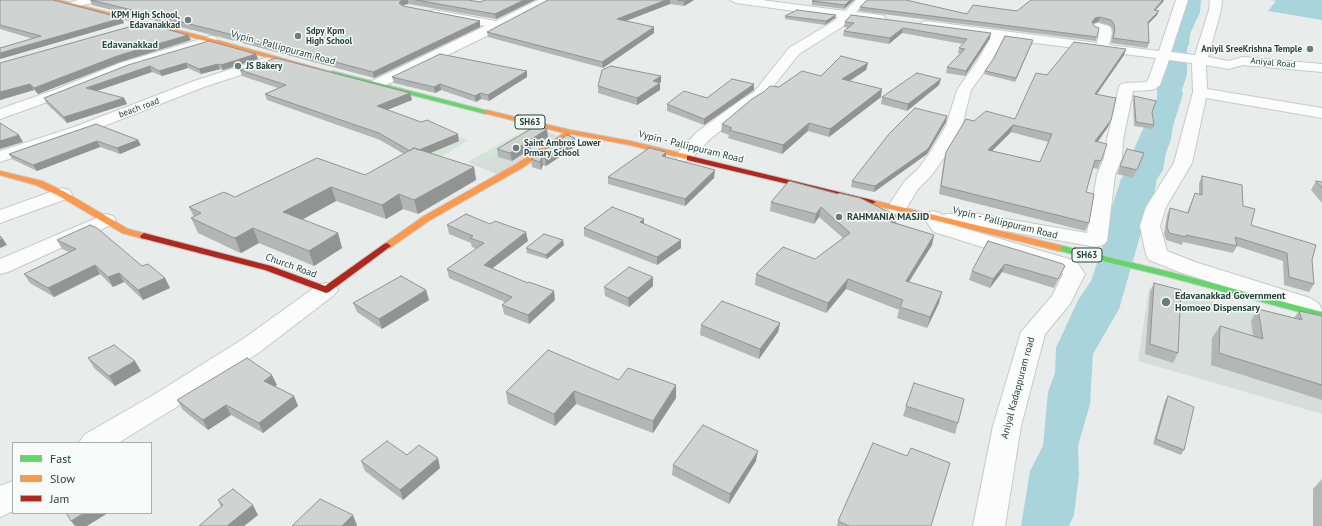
<!DOCTYPE html>
<html>
<head>
<meta charset="utf-8">
<style>
	body { margin:0 }
	#map { position:relative; width:1322px; height:526px; overflow:hidden; background:#e8edeb; font-family:"PT Sans",sans-serif }
	canvas { display:block }
	.legend { position:absolute; left:12px; top:442px; width:140px; height:72px; box-sizing:border-box; background:#f7fbf9; border:1px solid #a3b1ad; margin:0; padding:5px 7px; list-style:none; font-size:12px; color:#24423a }
	.legend li { display:flex; align-items:center; gap:8px; height:20px }
	.legend b { width:20px; border:1px solid #a3b1ad }
</style>
</head>
<body>
<div id="map">
<canvas width="1322" height="526"></canvas>
<ul class="legend">
<li><b style="height:5px;background:#63d668"></b>Fast</li>
<li><b style="height:5px;background:#ff974d"></b>Slow</li>
<li><b style="height:5px;background:#b3261e"></b>Jam</li>
</ul>
</div>
<script>
const ctx = document.querySelector('canvas').getContext('2d');
ctx.lineJoin = 'round';
function fill(path, color) { ctx.fillStyle = color; ctx.fill(path, 'evenodd'); }
const poly = rows => new Path2D(rows.map(r => 'M' + r).join(''));
function strokePath(path, color, width, dash) { ctx.strokeStyle = color; ctx.lineWidth = width; ctx.lineCap = dash ? 'butt' : 'round'; ctx.setLineDash(dash || []); ctx.stroke(path); }
function drawText(font, color, halo, rows, align = 'center') {
  ctx.font = font + ' "PT Sans",sans-serif'; ctx.lineWidth = 3; ctx.setLineDash([]); ctx.textBaseline = 'middle'; ctx.strokeStyle = halo; ctx.fillStyle = color; for (const [text, x, y, turn = 0] of rows) {
    ctx.save(); ctx.translate(x, y); ctx.rotate((+turn || 0) * Math.PI / 180); ctx.textAlign = isNaN(turn) ? turn : align; if (halo) ctx.strokeText(text, 0, 0); ctx.fillText(text, 0, 0); ctx.restore();
  }
}
fill(poly([
	[533,126,557,136,498,175,467,162],
	[1149,287,1322,326,1322,414,1138,361]
]), '#d6dedb');
fill(poly([
	[423,126,469,140,436,160,389,143],
	[526,130,535,132,479,163,471,160]
]), '#d1e6d8');
fill(poly([
	[1178,0,1201,0,1200,12,1190,34,1189,44,1185,51,1184,59,1180,71,1178,83,1183,94,1173,126,1171,139,1166,153,1163,170,1157,179,1152,204,1145,219,1119,309,1093,354,1090,404,1078,446,1079,475,1074,515,1069,526,1021,526,1030,471,1043,446,1048,392,1055,373,1056,348,1078,300,1091,281,1102,249,1110,213,1121,179,1132,165,1134,149,1157,98,1157,82],
	[1271,0,1322,0,1322,20,1268,11,1276,1]
]), '#a9d4db');
fill(poly([
	[1186,0,1196,0,1187,50,1187,74,1178,103,1176,106,1171,107,1166,106,1164,103,1173,74,1175,50,1186,0]
]), '#a9d4db');
const street = poly([
	[78,0,99,0,97,2,75,7,71,6,69,4,71,2,78,0],
	[538,0,553,0,551,2,503,28,380,88,375,89,370,88,368,85,370,82,485,26,430,15,428,13,430,11,434,10,496,21,538,0],
	[730,0,762,0,845,11,856,0,868,0,856,12,880,15,884,16,886,19,884,22,880,23,850,19,842,27,799,54,764,98,751,106,709,140,690,160,684,161,678,160,675,156,678,152,697,132,741,100,754,92,789,48,834,21,838,17,736,3,730,0],
	[1176,0,1188,0,1171,52,1195,55,1209,10,1210,0,1222,0,1221,10,1208,57,1228,61,1243,57,1322,64,1322,72,1243,65,1228,69,1206,65,1207,89,1322,108,1322,118,1206,98,1192,163,1166,207,1160,226,1167,251,1195,262,1310,298,1319,304,1322,310,1319,314,1311,317,1303,314,1294,308,1179,272,1149,260,1146,255,1140,226,1146,207,1174,163,1193,92,1192,63,1169,60,1160,85,1155,89,1150,90,1133,91,1123,140,1122,158,1115,175,1107,241,1103,245,1096,247,978,226,956,226,1076,261,1085,274,1070,304,1045,334,1021,426,1005,526,973,526,993,426,1021,332,1052,296,1063,274,1060,271,934,232,923,217,926,213,933,211,940,213,942,215,948,214,978,214,1087,233,1097,175,1104,158,1107,140,1119,87,1121,84,1126,83,1146,82,1148,80,1156,58,1003,39,992,61,971,90,962,126,946,155,931,176,918,189,904,212,897,214,890,212,887,208,904,182,919,168,929,154,946,126,957,90,978,60,991,37,926,29,922,28,920,25,922,22,926,21,1097,43,1099,31,1094,30,1092,27,1094,24,1098,23,1109,26,1111,29,1112,33,1109,45,1159,51,1176,0],
	[211,36,216,37,217,40,216,43,130,69,67,95,0,119,0,109,57,89,120,63,211,36],
	[269,57,274,58,276,61,274,64,204,87,86,133,0,162,0,151,74,127,194,81,269,57],
	[62,188,69,190,72,194,69,198,0,223,0,210,62,188],
	[106,214,113,216,116,220,113,224,8,272,0,274,0,259,106,214],
	[326,283,334,285,338,290,334,295,261,351,175,408,118,443,79,443,84,435,155,394,243,339,318,285,326,283],
	[13,481,13,511,0,517,0,486,13,481]
]);
const fast = poly([
	[332,71,488,111,489,112,486,114,330,74,329,73,332,71],
	[1059,245,1170,272,1322,312,1322,318,1165,276,1056,250,1055,248,1056,246,1059,245]
]);
const slow = poly([
	[52,0,59,0,213,39,335,73,330,74,52,0],
	[486,110,570,130,630,141,693,156,694,158,690,160,630,145,571,134,522,168,430,220,390,248,384,248,383,246,384,244,424,216,516,164,564,133,484,113,484,111,486,110],
	[0,171,42,181,65,192,128,229,147,234,148,236,144,239,122,233,59,196,36,185,0,175,0,171],
	[869,200,872,200,1059,245,1063,248,1059,251,869,204,868,202,869,200]
]);
const jam = poly([
	[687,156,690,156,872,200,876,202,872,204,687,160,687,156],
	[144,233,271,266,325,286,384,244,387,243,391,246,329,292,326,293,265,270,141,238,140,236,144,233]
]);
strokePath(street, '#c5cac8', 2);
strokePath(fast, '#c3cbc8', 2);
strokePath(slow, '#c3cbc8', 2);
strokePath(jam, '#c3cbc8', 2);
fill(street, '#fcfcfc');
fill(fast, '#63d668');
fill(slow, '#ff974d');
fill(jam, '#b3261e');
fill(poly([
	[0,0,122,18,124,23,0,59,0,48,33,39,0,29],
	[90,0,468,0,480,2,485,0,535,0,496,19,408,4,404,5,402,6,480,21,480,27,374,78,216,36,92,5],
	[548,0,694,0,684,6,670,4,626,21,654,33,603,68,488,37,487,32],
	[854,0,844,9,812,5,812,1],
	[1163,2,1155,10,1157,15,1148,24,1149,43,1147,48,1111,43,1113,33,1112,28,1109,25,1098,22,1094,23,1093,23,1097,37,1096,41,859,11,860,7,967,14],
	[851,15,990,38,965,76,946,73,947,67,960,54,958,53,959,48,963,44,902,33,889,44,843,36,844,31,848,28,844,27,845,22],
	[785,16,835,18,825,25,785,19],
	[191,40,120,62,38,94,34,90,0,100,0,63],
	[1033,40,1015,82,984,74,985,71,994,58],
	[1126,49,1124,55,1097,94,1108,127,1098,142,1101,161,1098,169,1093,168,1086,192,1089,223,1085,231,939,194,944,160,946,152,974,121,1015,119,1047,75],
	[1011,132,1048,142,1040,162,992,151],
	[256,54,258,59,223,70,220,69,201,74,188,68,162,76,152,72,96,91,124,98,127,104,67,123,47,104,44,98,128,65],
	[868,63,866,70,850,81,881,97,829,137,808,131,782,154,728,138,729,135,721,132,722,124,765,91],
	[240,70,410,93,412,100,387,110,459,141,430,153,474,167,476,180,418,214,403,209,386,219,336,201,302,220,338,233,342,248,314,266,259,243,241,253,238,252,198,233,191,218,194,217,189,207,235,197,365,175,404,154,380,140,267,100,265,94,278,88,242,76],
	[527,71,527,77,489,101,481,99,476,102,441,90,435,93,394,83,392,77],
	[661,82,659,83,660,90,637,105,598,93,598,86],
	[939,85,907,111,881,104,882,97],
	[754,90,704,125,667,111,667,104],
	[1134,96,1152,112,1154,125,1153,129,1134,126,1133,100],
	[946,122,927,154,874,192,851,187,852,181],
	[96,124,141,145,120,154,100,147,37,171,12,159,9,154],
	[548,137,512,161,498,157,497,149],
	[576,146,546,166,543,165,541,170,532,167,531,159],
	[1127,149,1144,153,1133,178,1117,174],
	[666,152,666,157,714,178,685,206,608,184,608,177],
	[1202,176,1243,206,1251,225,1312,260,1314,284,1309,292,1284,285,1283,261,1237,246,1233,253,1183,242,1182,245,1166,240,1164,234,1167,215,1170,208,1187,213,1195,193,1199,194,1199,183],
	[1316,181,1322,182,1322,203,1311,190],
	[771,202,897,216,896,223,934,235,932,245,909,282,939,303,927,328,897,318,899,310,846,289,826,313,755,285,756,274,815,259,843,238,819,217,814,224,770,211],
	[644,224,681,240,681,248,657,265,584,236,584,228],
	[447,225,528,241,492,268,555,300,529,324,504,314,502,305,505,302,449,278,447,269,477,249,472,247,471,243,449,234],
	[57,240,142,266,165,278,170,288,143,300,124,282,113,287,100,274,54,297,30,283,24,274,69,252,62,249],
	[988,241,1065,266,1054,288,1002,272,990,288,969,280,972,271],
	[564,245,547,259,527,253,526,248],
	[1154,283,1178,353,1173,363,1145,354,1150,292],
	[653,286,629,307,605,296,604,287],
	[429,300,382,329,357,312,353,303],
	[1258,309,1294,318,1299,311,1322,316,1322,400,1211,365,1212,338,1220,326,1253,336,1251,321],
	[780,323,778,332,759,359,700,335,701,325],
	[88,358,141,371,115,386,94,368],
	[619,380,676,385,676,398,653,433,576,404,555,426,508,404,506,392],
	[277,385,275,386,294,396,298,406,263,433,231,415,208,430,183,410,177,400],
	[1168,396,1184,450,1181,455,1153,444,1165,401],
	[906,406,958,423,955,434,903,416],
	[407,455,440,468,403,500,365,471,361,461],
	[756,461,729,504,672,475,673,465],
	[1322,479,1322,526,1313,526,1313,489],
	[218,500,258,515,244,526,199,526,221,507],
	[838,521,931,526,837,526]
]), '#b2b6b5');
fill(poly([
	[402,0,408,0,408,4,404,5,400,8,399,3],
	[524,0,535,0,496,19,495,14],
	[666,0,670,0,670,4,618,24,617,19],
	[686,0,694,0,684,6,684,1],
	[850,0,854,0,844,9,845,5],
	[1163,0,1164,0,1163,2,1152,14,1154,10],
	[1159,11,1157,15,1146,26,1148,22],
	[836,15,835,18,825,25,826,21],
	[1100,17,1098,22,1094,23,1091,26,1092,22,1095,18],
	[122,18,124,23,0,59,0,53],
	[480,21,480,27,374,78,373,72],
	[654,27,654,33,603,68,602,62],
	[903,28,902,33,889,44,890,38],
	[991,33,990,38,965,76,966,71],
	[188,35,191,40,120,62,38,94,34,88,117,56],
	[1033,40,1032,43,1015,82,1016,78],
	[1126,49,1124,55,1092,101,1095,94],
	[256,54,258,59,223,70,221,65],
	[186,63,188,68,162,76,159,71],
	[868,63,866,70,841,86,842,79],
	[218,64,220,69,201,74,199,69],
	[150,66,152,72,88,94,86,88],
	[527,71,527,77,489,101,488,95],
	[661,76,661,82,653,88,653,81],
	[941,79,939,85,907,111,908,104],
	[660,83,660,90,637,105,637,98],
	[30,84,34,90,0,100,0,92],
	[440,84,441,90,435,93,434,87],
	[754,84,754,90,704,125,704,119],
	[882,89,881,97,829,137,830,129],
	[410,93,412,100,379,113,377,106],
	[480,93,481,99,476,102,475,96],
	[124,98,127,104,67,123,64,117],
	[947,116,946,122,927,154,874,192,875,186],
	[1111,120,1108,127,1092,149,1095,141],
	[809,123,808,131,782,154,783,145],
	[1013,125,1011,132,985,158,988,150],
	[547,129,548,137,512,161,510,153],
	[458,134,459,141,414,160,413,152],
	[19,135,23,142,0,149,0,141],
	[575,138,576,146,546,166,545,158],
	[138,140,141,145,120,154,117,148],
	[97,141,100,147,37,171,33,165],
	[666,152,666,160,662,156],
	[542,157,543,165,541,170,540,162],
	[474,167,476,180,418,214,414,200],
	[715,170,714,178,685,206,685,199],
	[331,187,336,201,288,227,283,212],
	[399,194,403,209,386,219,382,205],
	[821,207,819,217,814,224,816,214],
	[897,216,895,226,888,221],
	[644,219,644,227,640,222],
	[253,228,259,243,241,253,235,238],
	[526,232,528,241,485,274,484,265],
	[338,233,342,248,314,266,309,251],
	[934,235,932,245,903,291,906,281],
	[3,239,7,245,0,248,0,240],
	[563,240,564,245,547,259,546,255],
	[681,240,681,248,657,265,657,257],
	[1005,264,1002,272,990,288,993,279],
	[95,265,100,274,54,297,48,288],
	[119,273,124,282,113,287,108,277],
	[653,277,653,286,629,307,628,298],
	[165,278,170,288,143,300,138,290],
	[848,279,846,289,826,313,828,303],
	[426,290,429,300,382,329,379,319],
	[554,291,555,300,529,324,528,315],
	[942,292,939,303,927,328,930,317],
	[780,323,778,332,759,359,760,349],
	[135,361,141,371,115,386,109,376],
	[272,375,277,385,268,391,264,381],
	[676,385,676,398,653,433,653,421],
	[574,391,576,404,555,426,554,414],
	[294,396,298,406,263,433,259,423],
	[226,405,231,415,208,430,203,420],
	[758,451,756,461,729,504,730,494],
	[438,458,440,468,403,500,400,490],
	[253,505,258,515,244,526,227,526],
	[84,513,108,513,87,526,75,526,71,521],
	[353,515,357,525,356,526,342,526]
]), '#919493');
const building = poly([
	[0,0,53,0,122,18,0,53,0,48,41,36,0,25,0,0],
	[91,0,402,0,399,3,403,6,480,21,373,72,214,30,91,0],
	[416,0,468,0,480,2,485,0,524,0,495,14,416,0],
	[548,0,666,0,617,19,654,27,602,62,487,32,548,0],
	[678,0,686,0,684,1,678,0],
	[815,0,850,0,845,5,812,1,815,0],
	[867,0,906,0,967,14,973,5,1017,11,1031,0,1163,0,1154,10,1159,11,1148,22,1149,43,1113,38,1115,29,1114,24,1111,20,1100,17,1095,18,1092,22,1094,26,1099,28,1097,37,860,7,867,0],
	[797,10,836,15,826,21,785,16,797,10],
	[851,15,991,33,966,71,947,67,965,49,959,48,967,39,903,28,890,38,844,31,854,23,845,22,851,15],
	[143,23,188,35,117,56,34,88,30,84,0,92,0,63,143,23],
	[1005,36,1033,40,1016,78,985,71,994,58,1005,36],
	[209,41,256,54,221,65,218,64,199,69,186,63,159,71,150,66,86,88,124,98,64,117,44,98,128,65,209,41],
	[1074,42,1126,49,1095,94,1116,98,1111,120,1095,141,1107,144,1101,161,1095,160,1086,192,1094,194,1089,223,941,186,946,152,966,119,974,121,986,111,1015,119,1036,73,1047,75,1074,42],
	[1013,125,1052,134,1040,162,988,150,1013,125],
	[440,54,527,71,488,95,480,93,475,96,440,84,434,87,392,77,440,54],
	[841,56,868,63,842,79,882,89,830,129,809,123,783,145,729,130,732,128,722,124,752,99,765,91,770,86,779,87,802,71,821,76,841,56],
	[276,58,410,93,377,106,421,122,427,120,458,134,419,150,414,148,410,151,379,133,265,94,286,85,240,70,276,58],
	[611,66,661,76,653,81,660,83,637,98,598,86,602,70,611,66],
	[917,73,941,79,908,104,882,97,917,73],
	[732,79,754,84,704,119,667,104,684,91,707,98,732,79],
	[1134,96,1156,101,1152,112,1154,125,1136,122,1134,96],
	[915,108,947,116,928,149,875,186,852,181,889,134,915,108],
	[0,123,19,135,0,141,0,123],
	[96,124,138,140,117,148,97,141,33,165,9,154,96,124],
	[536,126,547,129,510,153,497,149,536,126],
	[567,135,575,138,545,158,542,157,540,162,531,159,567,135],
	[414,148,474,167,414,200,399,194,382,205,331,187,283,212,338,233,309,251,253,228,235,238,232,237,191,218,201,213,189,207,224,192,235,197,317,158,365,175,414,148],
	[649,148,666,152,662,156,715,170,685,199,608,177,649,148],
	[1127,149,1144,153,1137,170,1120,166,1127,149],
	[1202,176,1242,185,1243,206,1255,209,1251,225,1316,245,1312,260,1314,284,1289,277,1287,253,1235,237,1237,246,1186,235,1186,237,1169,233,1167,227,1170,208,1188,213,1195,193,1202,195,1202,176],
	[789,181,838,194,839,193,860,198,897,216,888,221,934,235,906,281,942,292,930,317,900,307,903,300,848,279,828,303,756,274,783,247,815,259,850,233,821,207,816,214,771,202,789,181],
	[1316,181,1322,182,1322,188,1316,181],
	[612,207,644,219,640,222,681,240,657,257,584,228,612,207],
	[466,214,490,224,495,221,526,232,484,265,528,283,529,282,554,291,528,315,502,305,512,297,447,269,484,243,470,238,473,236,447,225,466,214],
	[90,225,97,228,142,266,148,264,165,278,138,290,119,273,108,277,95,265,48,288,24,274,76,249,57,240,90,225],
	[544,234,563,240,546,255,526,248,544,234],
	[0,236,3,239,0,240,0,236],
	[988,241,1063,264,1065,266,1058,279,1005,264,993,279,972,271,988,241],
	[629,267,653,277,628,298,604,287,629,267],
	[401,276,426,290,379,319,353,303,401,276],
	[1154,283,1181,290,1178,353,1150,344,1154,283],
	[722,301,780,323,760,349,701,325,722,301],
	[1258,309,1302,320,1299,311,1322,316,1322,385,1219,353,1220,326,1263,339,1258,309],
	[114,345,135,361,109,376,88,358,114,345],
	[548,350,619,380,628,368,676,385,653,421,574,391,554,414,506,392,548,350],
	[247,358,272,375,264,381,294,396,259,423,226,405,203,420,177,400,247,358],
	[914,383,964,399,958,423,906,406,914,383],
	[1168,396,1194,407,1184,450,1156,439,1168,396],
	[703,425,758,451,730,494,673,465,703,425],
	[387,441,407,455,419,445,438,458,400,490,361,461,387,441],
	[873,443,907,456,911,448,950,463,931,526,849,526,838,521,873,443],
	[233,489,253,505,227,526,199,526,223,505,218,500,233,489],
	[320,499,353,515,342,526,292,526,320,499],
	[66,513,84,513,71,521,66,513]
]);
fill(building, '#cfd4d2');
strokePath(building, '#919493', 1);
for (const [x, y, r, color] of [
	[188,20,4,"#697e78"],
	[298,36,4,"#697e78"],
	[1310,49,4,"#697e78"],
	[238,66,4,"#697e78"],
	[516,148,4,"#697e78"],
	[839,217,4,"#697e78"],
	[1166,302,5,"#697e78"]
]) { const dot = new Path2D(); dot.arc(x, y, r, 0, 2 * Math.PI); ctx.fillStyle = color; ctx.fill(dot); strokePath(dot, '#f7fbf9', 1.5); }
drawText('bold 9px', '#24423a', '#f7fbf9', [
	["KPM High School,",180,15,"right"],
	["Edavanakkad",180,25,"right"],
	["Sdpy Kpm",306,31],
	["High School",306,41],
	["Aniyil SreeKrishna Temple",1302,49,"right"],
	["JS Bakery",246,66],
	["Saint Ambros Lower",524,143],
	["Prmary School",524,153]
], 'left');
drawText('9px', '#24423a', '#f7fbf9', [
	["Aniyal Road",1273,63,5],
	["beach road",139,108,-20]
]);
for (const [x, y, w] of [
	[530,122,30],
	[1087,255,30]
]) { const box = new Path2D(); box.roundRect(x - w / 2, y - 7, w, 14, 3); ctx.fillStyle = '#f7fbf9'; ctx.fill(box); strokePath(box, '#24423a', 1); }
drawText('bold 9px', '#24423a', null, [
	["SH63",530,122],
	["SH63",1087,255]
]);
drawText('bold 10px', '#1f5548', '#f7fbf9', [
	["Edavanakkad",130,45]
]);
drawText('10px', '#24423a', '#f7fbf9', [
	["Vypin - Pallippuram Road",283,48,15],
	["Vypin - Pallippuram Road",691,147,14],
	["Vypin - Pallippuram Road",1005,223,14],
	["Church Road",291,266,20],
	["Aniyal Kadappuram road",1018,388,-75]
]);
drawText('bold 10px', '#24423a', '#f7fbf9', [
	["RAHMANIA MASJID",847,217],
	["Edavanakkad Government",1175,296],
	["Homoeo Dispensary",1175,308]
], 'left');
</script>
</body>
</html>
